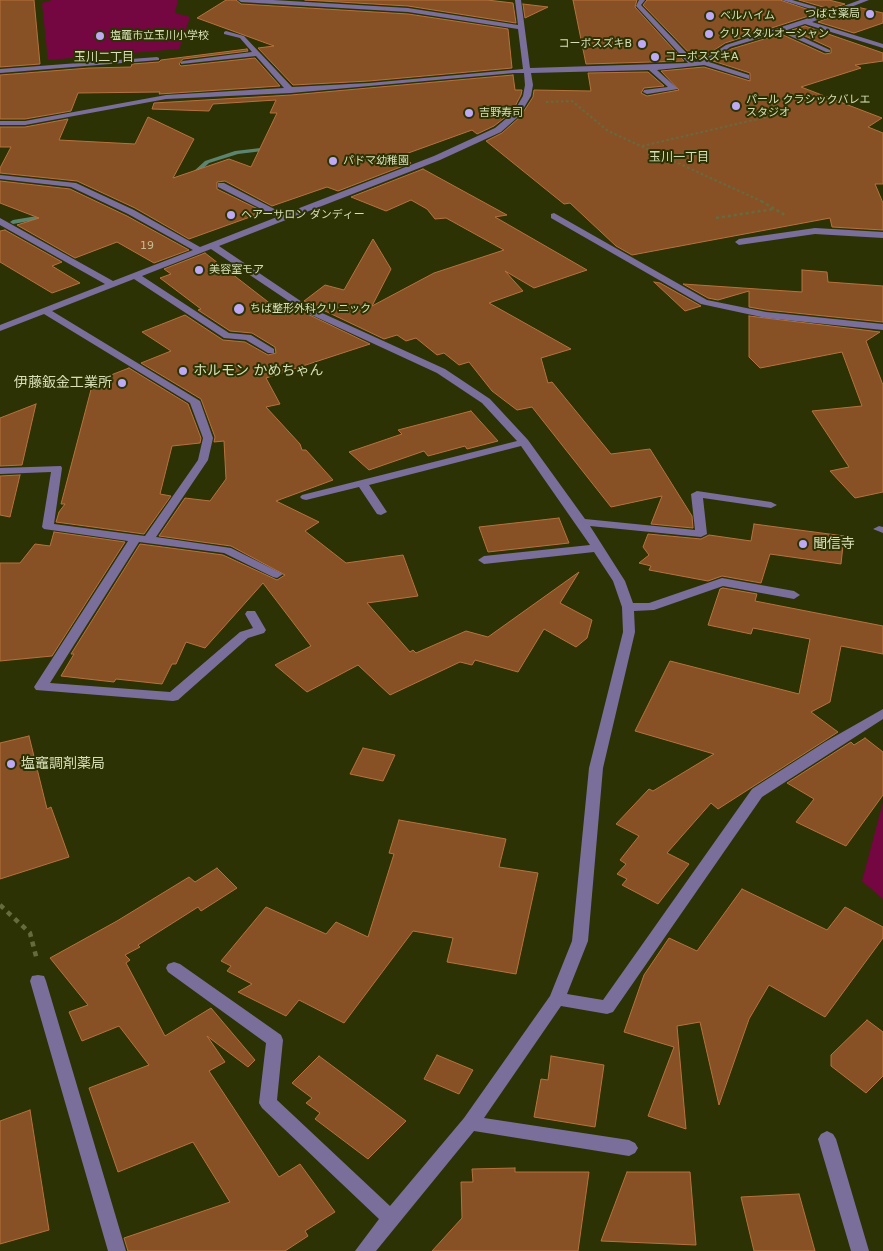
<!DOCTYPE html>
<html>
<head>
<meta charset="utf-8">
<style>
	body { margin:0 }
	canvas { display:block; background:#2c3203 }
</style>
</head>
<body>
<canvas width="883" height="1251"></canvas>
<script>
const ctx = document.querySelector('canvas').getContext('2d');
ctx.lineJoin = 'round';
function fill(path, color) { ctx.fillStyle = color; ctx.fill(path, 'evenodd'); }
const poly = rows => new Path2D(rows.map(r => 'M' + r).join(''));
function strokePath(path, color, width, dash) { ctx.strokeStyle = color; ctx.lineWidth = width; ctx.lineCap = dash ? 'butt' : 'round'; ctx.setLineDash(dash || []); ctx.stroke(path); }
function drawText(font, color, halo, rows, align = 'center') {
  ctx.font = font + ' "DejaVu Sans","Noto Sans JP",sans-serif'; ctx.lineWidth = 4; ctx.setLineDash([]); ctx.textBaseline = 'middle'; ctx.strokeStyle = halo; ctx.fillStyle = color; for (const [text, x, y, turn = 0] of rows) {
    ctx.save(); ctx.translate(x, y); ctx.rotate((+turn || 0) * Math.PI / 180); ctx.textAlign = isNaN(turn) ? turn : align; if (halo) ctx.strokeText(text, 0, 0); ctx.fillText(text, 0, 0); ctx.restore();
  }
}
fill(poly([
	[52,0,178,0,175,13,190,17,179,49,48,60,42,3],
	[883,802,883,899,862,881]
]), '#740641');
fill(poly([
	[269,147,272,149,271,150,238,154,209,163,197,174,189,176,186,174,193,172,205,161,235,151,269,147],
	[49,214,51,215,51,217,13,224,10,222,13,220,49,214]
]), '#5c8571');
const building = poly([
	[0,0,34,0,40,64,0,67,0,0],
	[226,0,236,0,241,4,408,14,508,29,512,68,369,81,293,85,258,48,274,46,197,18,226,0],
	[305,0,487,0,513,3,516,23,408,6,305,0],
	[573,0,637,0,635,7,684,61,586,64,573,0],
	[647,0,780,0,818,13,725,43,701,59,696,60,643,5,647,0],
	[799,0,829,0,845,4,830,9,799,0],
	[523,4,548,7,525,18,523,4],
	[857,7,883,13,883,23,854,33,818,22,857,7],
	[805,26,883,53,883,61,855,65,861,68,801,87,882,118,868,127,883,133,883,184,875,184,883,203,883,230,832,227,830,218,632,255,616,246,570,203,564,204,486,141,502,133,520,117,533,97,534,90,591,91,588,73,648,72,664,86,644,88,641,93,647,96,679,90,661,71,704,67,750,81,750,73,713,61,731,49,781,34,825,54,831,53,831,48,792,30,805,26],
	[247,49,248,51,183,59,179,64,181,66,255,58,280,86,159,94,160,92,78,93,71,111,25,119,0,119,0,75,89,68,131,67,132,64,159,62,161,60,247,49],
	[513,75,515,90,522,90,521,95,512,112,494,126,477,134,472,130,400,156,411,163,338,191,327,187,272,206,225,181,217,182,217,189,264,212,189,239,135,208,77,181,0,173,0,168,11,147,0,147,0,127,25,127,68,119,59,140,135,144,148,117,194,139,173,178,229,159,251,167,277,113,270,113,276,100,213,104,209,111,152,109,154,103,291,95,513,75],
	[423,169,507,215,495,217,587,270,534,288,505,271,523,291,489,303,571,349,541,358,548,383,552,382,611,454,650,449,692,516,693,528,651,524,662,496,611,507,532,407,517,410,492,391,469,362,459,365,444,353,437,355,416,338,406,341,397,335,384,339,304,301,325,285,344,290,373,239,391,269,372,306,434,273,504,250,446,218,435,219,427,209,411,200,386,211,351,197,423,169],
	[0,181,70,189,127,216,189,250,154,263,117,242,75,258,17,225,39,218,0,203,0,181],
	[5,230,62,262,52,266,80,283,52,293,0,262,0,231,5,230],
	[205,253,285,315,295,308,370,344,266,378,280,404,266,407,300,444,302,450,306,450,333,480,276,501,319,522,305,531,346,563,403,555,418,596,367,603,410,652,413,650,416,653,466,631,488,637,579,572,560,603,592,620,587,638,576,647,544,629,518,672,475,660,472,665,460,662,390,695,358,665,307,692,275,665,311,646,263,583,205,648,186,642,176,664,172,664,162,684,116,679,114,682,61,676,74,654,71,654,140,544,223,555,277,580,285,575,231,546,159,536,185,498,210,501,226,479,224,441,214,442,215,437,201,399,141,363,171,351,142,332,185,315,223,340,245,342,268,355,276,353,275,347,252,333,230,331,198,310,201,309,160,278,171,274,164,269,205,253],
	[802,270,827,272,828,282,883,286,883,322,766,310,749,307,749,291,718,300,708,298,683,284,802,292,802,270],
	[654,282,660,283,701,306,685,311,654,282],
	[749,316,880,332,866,341,883,385,883,492,855,498,830,471,849,467,812,411,862,406,842,352,760,368,749,357,749,316],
	[129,368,188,404,201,438,200,443,172,446,160,494,171,496,144,534,56,522,59,512,65,504,61,504,93,382,129,368],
	[36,404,22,465,0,466,0,418,36,404],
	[471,411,498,441,467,449,465,446,428,456,424,451,369,470,349,452,402,434,398,430,471,411],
	[20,475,10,517,0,515,0,476,20,475],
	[559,518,569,543,488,552,479,527,559,518],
	[754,524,844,536,841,564,770,554,761,583,722,576,708,581,649,570,651,566,639,563,649,555,643,547,648,534,701,539,709,535,751,541,754,524],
	[54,532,125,542,52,656,0,661,0,563,20,563,35,544,50,546,54,532],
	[723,588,757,594,755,601,883,626,883,654,841,646,830,702,811,712,838,732,718,809,711,803,667,853,689,864,658,904,622,885,627,879,617,874,626,864,620,860,639,836,616,824,649,789,653,791,714,754,635,731,670,661,799,694,810,639,753,628,751,634,708,625,720,589,723,588],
	[29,736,47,809,51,807,69,857,0,879,0,743,29,736],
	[865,738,883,752,883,795,846,846,796,822,814,799,787,783,851,742,854,745,865,738],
	[363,748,395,755,383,781,350,774,363,748],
	[399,820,506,839,499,867,538,873,516,974,447,962,453,938,413,931,344,1023,299,1000,286,1016,238,992,252,984,227,971,231,966,221,961,266,907,326,934,336,922,368,937,394,854,389,853,399,820],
	[217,868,237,888,201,911,198,907,138,945,140,947,125,955,130,960,126,963,165,1036,211,1008,255,1060,248,1067,207,1036,225,1062,209,1071,279,1177,300,1164,335,1212,305,1231,308,1236,285,1251,128,1251,124,1238,230,1202,193,1142,118,1172,89,1088,149,1065,119,1026,82,1041,69,1012,88,1005,50,958,117,921,189,877,195,882,217,868],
	[742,889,827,930,845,907,883,927,883,938,825,1017,769,985,749,1019,719,1105,700,1022,677,1026,686,1129,648,1116,674,1047,624,1032,644,975,669,938,697,951,742,889],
	[867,1020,883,1032,883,1076,866,1093,831,1066,831,1055,867,1020],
	[437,1055,473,1070,459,1094,424,1079,437,1055],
	[319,1056,406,1121,368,1159,315,1119,320,1113,306,1103,312,1098,292,1083,319,1056],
	[551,1056,604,1065,595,1127,534,1117,541,1079,548,1080,551,1056],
	[30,1110,49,1230,0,1244,0,1121,30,1110],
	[515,1168,515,1172,589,1172,578,1251,432,1251,462,1218,461,1182,473,1182,472,1169,515,1168],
	[627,1172,690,1172,696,1245,601,1241,627,1172],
	[799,1194,815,1251,754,1251,741,1197,799,1194]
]);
fill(building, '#885125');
strokePath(building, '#b5723d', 1);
strokePath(poly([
	[546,102,572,101,608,131,763,202],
	[642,146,771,116]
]), '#656b3f', 2, [2.5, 2.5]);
strokePath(poly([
	[761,201,785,215],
	[716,218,774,209]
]), '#656b3f', 2.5, [3, 3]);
strokePath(poly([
	[0,905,30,933,37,960]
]), '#656b3f', 4.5, [5, 5]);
fill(poly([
	[238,0,273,0,408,8,518,25,515,0,521,0,530,68,688,63,636,6,639,0,645,0,641,5,695,62,702,61,726,45,824,13,782,0,792,0,830,11,860,0,869,0,812,22,883,44,883,48,805,24,787,30,830,50,830,52,826,52,781,32,730,47,709,62,749,75,749,79,704,65,657,70,678,89,647,94,643,92,644,90,668,87,649,70,531,73,533,85,531,96,519,116,501,132,440,160,219,246,311,308,445,369,490,399,528,440,585,519,695,530,691,494,697,491,771,502,777,505,771,508,703,498,707,534,701,537,590,526,625,581,633,603,649,603,722,578,794,591,800,595,794,599,723,586,654,610,634,611,635,632,603,768,588,941,567,994,603,1000,752,789,825,742,883,709,883,719,762,797,613,1012,607,1014,561,1006,484,1118,629,1140,635,1143,638,1148,635,1153,629,1156,474,1131,376,1251,355,1251,379,1219,262,1108,259,1103,266,1043,168,972,166,968,168,964,174,962,180,964,281,1035,283,1040,277,1100,390,1206,464,1118,550,996,572,941,589,768,623,632,622,607,613,581,594,552,484,564,478,560,484,556,590,545,521,446,369,485,387,512,381,515,377,514,359,487,306,500,302,499,300,497,302,495,517,441,482,403,437,373,305,312,211,249,142,276,229,333,251,335,274,349,274,353,268,353,246,340,224,338,134,279,52,311,200,401,213,438,208,460,156,537,231,548,283,574,277,578,273,577,224,553,139,542,50,683,170,692,240,632,253,628,245,614,247,611,255,611,266,630,264,633,248,638,178,700,173,701,36,690,34,687,128,541,44,529,42,527,51,472,0,474,0,468,61,466,62,468,54,524,145,536,198,460,203,438,190,403,44,314,0,331,0,325,105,284,0,225,0,218,113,281,193,250,128,214,71,187,0,179,0,175,76,183,134,210,200,247,277,217,218,187,218,183,224,183,284,214,434,156,495,128,513,113,523,96,525,85,524,73,514,73,291,93,166,99,25,125,0,125,0,121,25,121,166,95,284,88,256,56,181,64,181,62,183,61,252,52,240,38,224,34,224,32,226,31,244,36,292,87,369,83,523,69,518,29,408,12,241,2,238,0],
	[157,57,159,58,159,60,0,73,0,69,157,57],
	[554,213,707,300,766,312,883,324,883,330,766,318,701,304,551,218,551,214,554,213],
	[815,228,883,232,883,238,815,234,739,245,735,242,739,239,815,228],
	[879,526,883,527,883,533,873,529,879,526],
	[38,975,44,976,46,981,126,1251,108,1251,30,981,32,976,38,975],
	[827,1131,833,1134,836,1139,869,1251,851,1251,818,1139,821,1134,827,1131]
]), '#7a6e9b');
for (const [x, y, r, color] of [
	[870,14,5,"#bea9f5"],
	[710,16,5,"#bea9f5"],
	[709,34,5,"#bea9f5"],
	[100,36,5,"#bea9f5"],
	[642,44,5,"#bea9f5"],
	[655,57,5,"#bea9f5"],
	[736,106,5,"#bea9f5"],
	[469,113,5,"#bea9f5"],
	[333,161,5,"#bea9f5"],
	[231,215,5,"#bea9f5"],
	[199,270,5,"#bea9f5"],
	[239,309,6,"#bea9f5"],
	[183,371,5,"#bea9f5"],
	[122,383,5,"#bea9f5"],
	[803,544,5,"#bea9f5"],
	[11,764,5,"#bea9f5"]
]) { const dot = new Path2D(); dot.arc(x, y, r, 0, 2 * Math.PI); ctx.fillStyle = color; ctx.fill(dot); strokePath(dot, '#2c3203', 2); }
drawText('11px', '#d8dfb7', '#2c3203', [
	["つばさ薬局",860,14,"right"],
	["ベルハイム",720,16],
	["クリスタルオーシャン",719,34],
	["塩竈市立玉川小学校",110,36],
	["コーポスズキB",632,44,"right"],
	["コーポスズキA",665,57],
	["パール クラシックバレエ",746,100],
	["スタジオ",746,113],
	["吉野寿司",479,113],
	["パドマ幼稚園",343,161],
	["ヘアーサロン ダンディー",241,215],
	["美容室モア",209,270],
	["ちば整形外科クリニック",250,309]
], 'left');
drawText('11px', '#c4bc92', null, [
	["19",147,246]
]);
drawText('12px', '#d8dfb7', '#2c3203', [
	["玉川二丁目",104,58],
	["玉川一丁目",679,158]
]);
drawText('14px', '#d8dfb7', '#2c3203', [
	["ホルモン かめちゃん",193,371],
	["伊藤鈑金工業所",112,383,"right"],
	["聞信寺",813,544],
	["塩竈調剤薬局",21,764]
], 'left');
</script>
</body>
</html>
